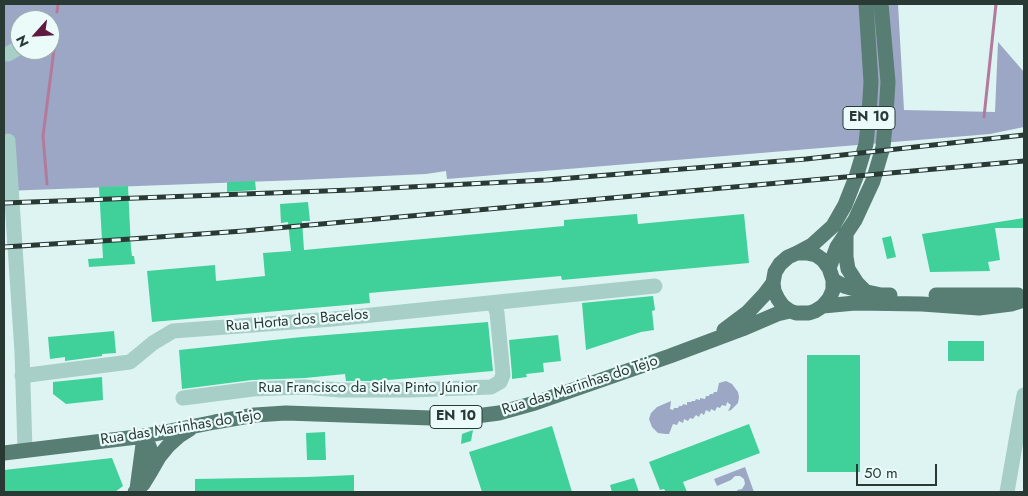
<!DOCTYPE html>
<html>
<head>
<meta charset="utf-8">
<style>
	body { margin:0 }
	#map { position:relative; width:1028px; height:496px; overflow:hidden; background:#ddf4f2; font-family:Jost,sans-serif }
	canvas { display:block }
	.frame { position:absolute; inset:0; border:5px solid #293a35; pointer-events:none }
	.north { position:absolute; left:10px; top:10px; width:50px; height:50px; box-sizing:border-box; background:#eafbfa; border:1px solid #9daeab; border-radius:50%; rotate:244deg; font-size:14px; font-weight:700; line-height:20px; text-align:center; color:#293a35 }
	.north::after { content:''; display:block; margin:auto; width:18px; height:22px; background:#601a41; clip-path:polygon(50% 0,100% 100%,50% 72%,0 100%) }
	.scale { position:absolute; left:856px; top:464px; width:81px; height:22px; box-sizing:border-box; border:2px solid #293a35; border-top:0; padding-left:6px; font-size:15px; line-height:18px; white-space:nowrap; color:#293a35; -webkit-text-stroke:4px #eafbfa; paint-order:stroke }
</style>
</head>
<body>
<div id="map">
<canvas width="1028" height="496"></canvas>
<div class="frame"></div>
<div class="north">N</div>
<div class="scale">50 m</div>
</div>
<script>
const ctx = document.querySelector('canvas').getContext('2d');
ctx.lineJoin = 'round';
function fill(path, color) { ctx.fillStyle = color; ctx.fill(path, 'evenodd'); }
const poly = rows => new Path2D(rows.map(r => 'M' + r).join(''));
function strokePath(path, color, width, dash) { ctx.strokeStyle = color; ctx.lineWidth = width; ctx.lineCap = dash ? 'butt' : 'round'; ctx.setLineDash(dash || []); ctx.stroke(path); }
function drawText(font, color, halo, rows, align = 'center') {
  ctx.font = font + ' Jost,sans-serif'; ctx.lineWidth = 4.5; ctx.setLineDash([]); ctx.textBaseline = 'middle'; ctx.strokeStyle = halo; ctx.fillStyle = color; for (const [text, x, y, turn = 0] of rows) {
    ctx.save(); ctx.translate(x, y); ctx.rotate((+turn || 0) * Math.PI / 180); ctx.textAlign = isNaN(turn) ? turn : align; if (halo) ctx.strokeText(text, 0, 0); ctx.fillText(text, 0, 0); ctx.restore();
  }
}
fill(poly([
	[4,4,898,4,904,110,995,112,998,42,1024,72,1024,127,990,134,447,179,446,171,426,174,299,180,4,191],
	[20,20,50,20,50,50,20,50],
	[726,381,732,384,738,392,739,397,738,403,731,410,728,411,731,405,727,402,726,406,722,405,720,408,717,407,715,411,711,409,710,412,706,410,704,415,701,413,699,417,696,415,693,419,690,418,688,421,684,419,683,423,679,421,677,425,673,424,669,434,666,434,658,433,652,427,649,419,651,413,657,407,671,401,670,409,673,410,674,408,678,408,679,406,682,406,683,404,687,405,687,402,691,402,692,401,695,401,696,399,700,400,700,398,705,399,706,396,709,396,710,394,713,394,714,392,717,392,719,383],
	[745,467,754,492,738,492,737,490,742,489,745,484,744,479,740,476,735,476,731,480,717,486,714,479]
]), '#9ca7c5');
strokePath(poly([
	[57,12,58,4],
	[984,117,996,4],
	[47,184,43,136,56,34]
]), '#b47a9b', 3);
fill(poly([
	[255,181,256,190,227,192,227,182],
	[128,186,131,249,132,256,134,256,135,264,89,267,88,259,103,258,99,187],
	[308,202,310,221,302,221,304,250,564,226,564,220,637,214,638,224,744,214,749,263,562,280,561,276,369,293,370,303,152,322,147,271,215,265,216,281,265,276,263,253,291,251,288,222,281,223,280,204],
	[1024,218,1024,228,995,228,1000,260,988,262,990,271,930,272,922,234],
	[891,236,896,257,887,259,882,238],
	[653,296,655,310,652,311,654,330,641,332,586,350,582,303],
	[488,322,493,371,376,381,346,381,345,374,305,378,252,380,182,389,179,350,302,337],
	[114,331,116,353,102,354,102,356,65,361,65,357,50,359,48,337],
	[558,335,561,361,543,363,544,372,526,374,527,377,512,379,512,374,509,340],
	[948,341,984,341,984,361,948,361],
	[807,355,860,355,860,472,807,472],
	[102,377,103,400,66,404,53,394,53,382],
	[749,424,760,453,683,482,687,492,666,492,664,489,660,490,649,462],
	[552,426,572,492,482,492,469,452],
	[473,430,471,441,461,444,462,434],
	[325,432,326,460,307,460,306,433],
	[112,458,123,486,115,492,4,492,4,470],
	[354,475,354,492,195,492,195,479,307,477],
	[634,478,639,492,612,492,610,485]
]), '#40d099');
strokePath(poly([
	[8,54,20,47],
	[8,141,22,352,25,450],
	[22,376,36,374,130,362,153,343,173,331,333,319,655,286],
	[183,398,253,389,304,387,340,390,410,390,491,387,500,382,503,375,497,313,495,306,489,303],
	[1007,492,1024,395]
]), '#a8cec8', 15);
strokePath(poly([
	[846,233,846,257,848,269,857,283,867,293],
	[797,253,807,253,816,255,823,260,829,268,833,280,833,290,829,299,823,306,815,311,809,313,796,313,790,311,783,306,778,299,774,291,773,283,775,272,780,264,788,257,797,253,812,245,833,226,845,205,856,177,866,144,869,114,871,82,866,4],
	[829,268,837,247,855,220,873,181,883,147,886,115,888,82,881,4],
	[833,280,844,286,858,290,881,295,890,295],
	[936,295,1018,295],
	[823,306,855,303,922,304,979,308,1011,304,1024,300],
	[724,330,748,312,764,295,773,283],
	[4,453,145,436,215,422,255,415,286,413,431,418,476,416,499,413,535,403,670,356,742,329,777,314,790,311],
	[151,471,159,457,168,446,179,436,190,429],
	[137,489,144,437],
	[135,492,143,484,151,471,152,460,150,449,145,436]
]), '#587d73', 15);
const rail = poly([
	[4,203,351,190,546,180,806,159,1024,135],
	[4,247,116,240,243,231,1024,161]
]);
strokePath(rail, '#293a35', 5);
strokePath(rail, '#eafbfa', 3, [9]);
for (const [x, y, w] of [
	[869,118,52],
	[456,417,52]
]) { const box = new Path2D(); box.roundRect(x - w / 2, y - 11.5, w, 23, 4); ctx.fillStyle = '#eafbfa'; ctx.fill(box); strokePath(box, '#293a35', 1); }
drawText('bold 14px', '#293a35', null, [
	["EN 10",869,118],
	["EN 10",456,417]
]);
drawText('15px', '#293a35', '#eafbfa', [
	["Rua Horta dos Bacelos",297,321,-5],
	["Rua das Marinhas do Tejo",580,386,-18],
	["Rua Francisco da Silva Pinto Júnior",368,388],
	["Rua das Marinhas do Tejo",181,428,-9]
]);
</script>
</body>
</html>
